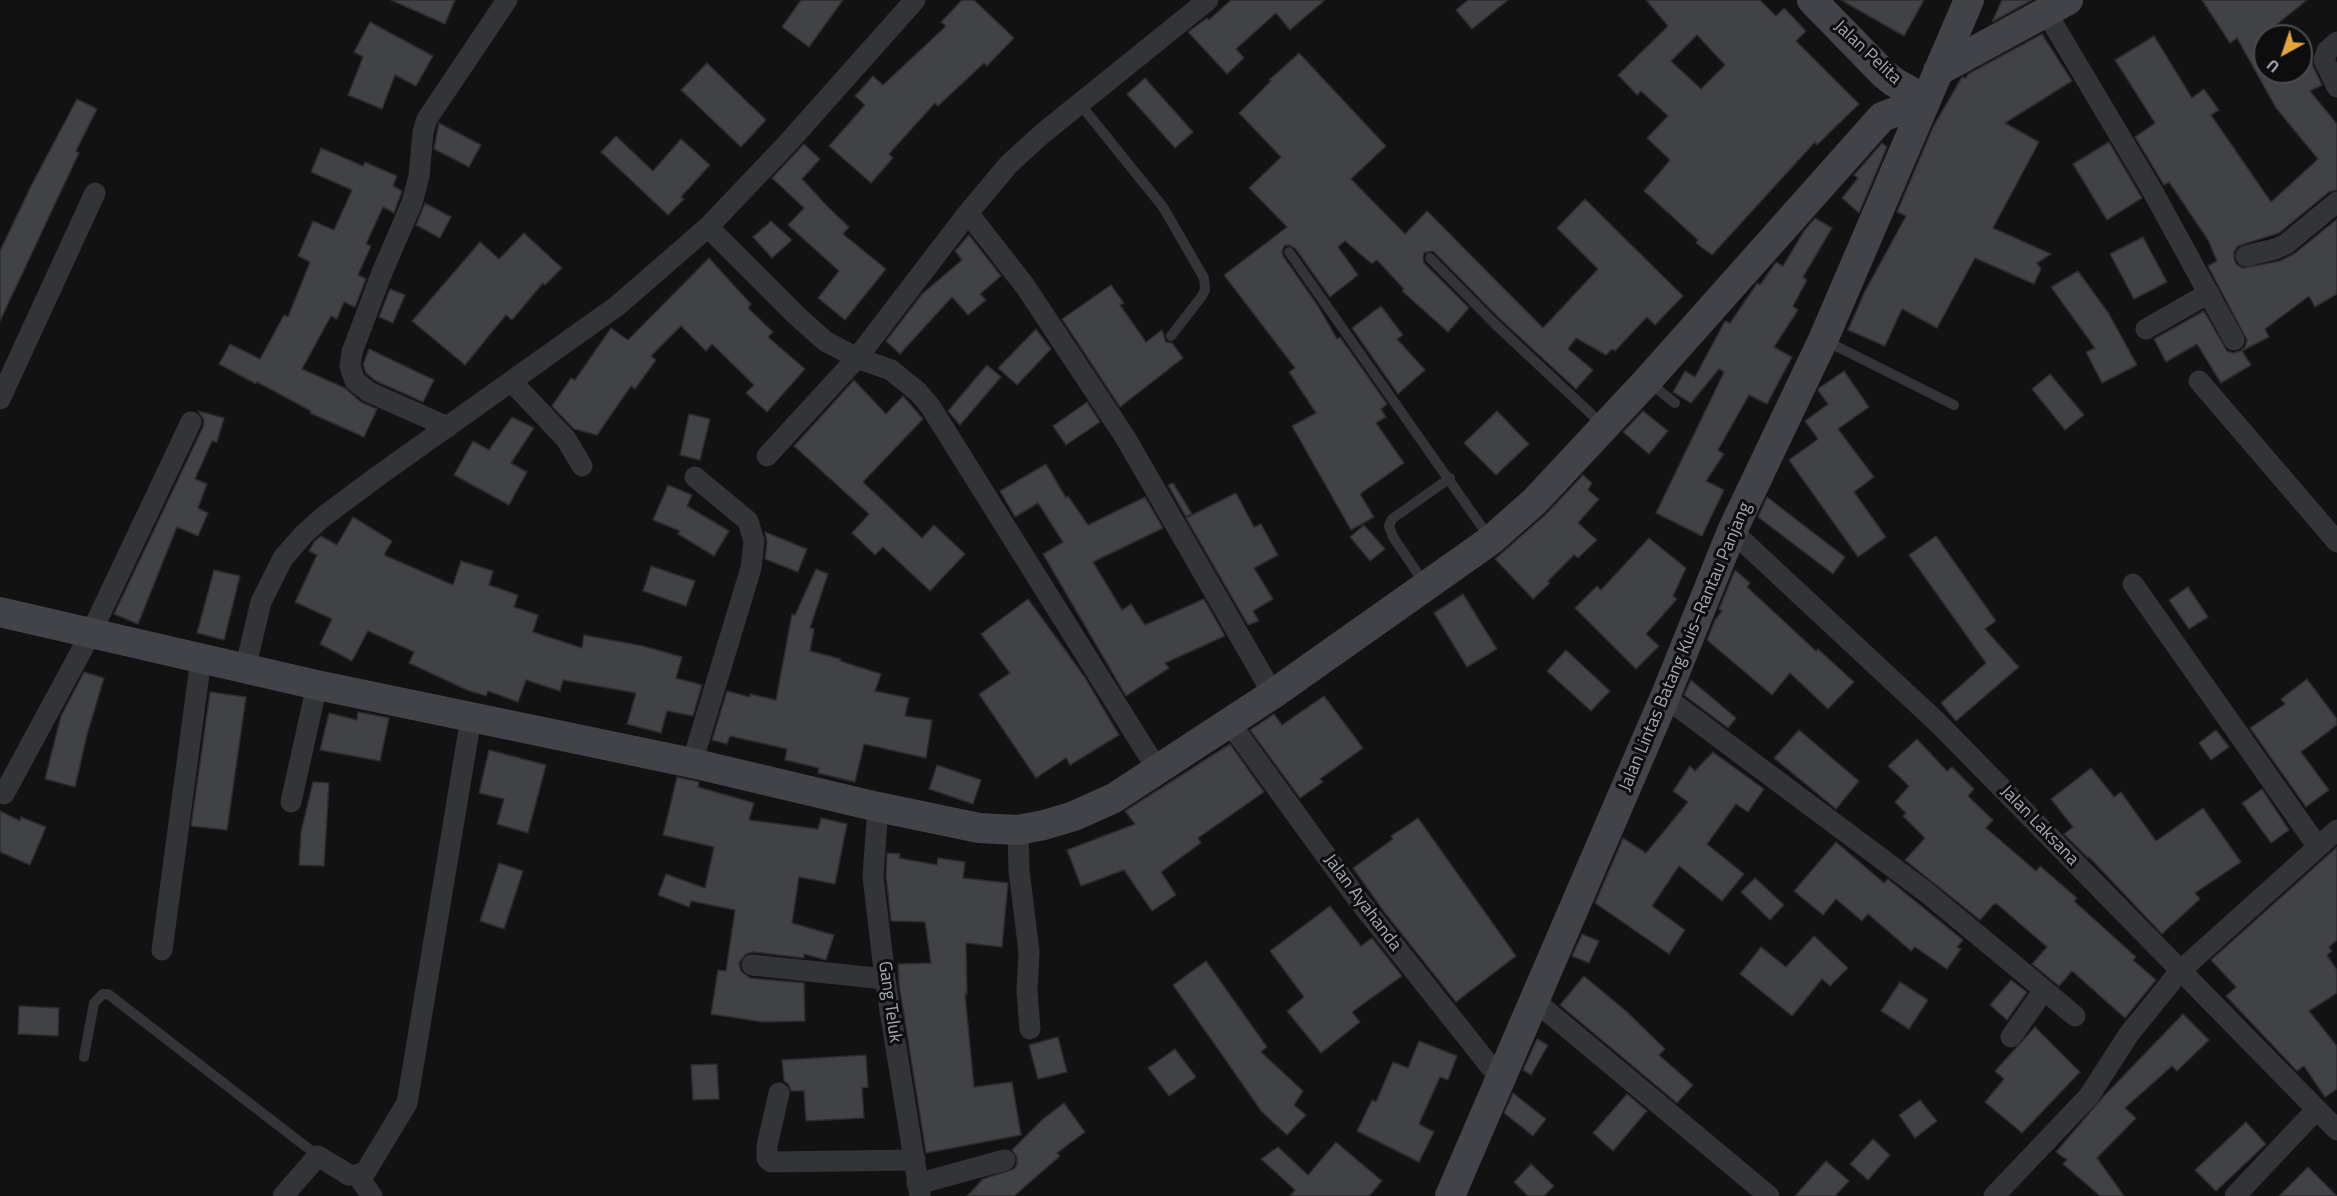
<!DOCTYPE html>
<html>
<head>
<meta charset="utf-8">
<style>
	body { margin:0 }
	#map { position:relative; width:2337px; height:1196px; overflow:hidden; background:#121213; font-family:"Titillium Web",sans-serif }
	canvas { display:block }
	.north { position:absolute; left:2253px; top:24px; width:60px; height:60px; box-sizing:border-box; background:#0d0d0e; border:2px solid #4a4b50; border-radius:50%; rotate:220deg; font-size:16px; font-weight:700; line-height:24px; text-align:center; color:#a5a9b3 }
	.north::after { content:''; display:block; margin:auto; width:21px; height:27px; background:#e2a43b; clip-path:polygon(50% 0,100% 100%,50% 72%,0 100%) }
</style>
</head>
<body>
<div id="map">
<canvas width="2337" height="1196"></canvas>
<div class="north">U</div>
</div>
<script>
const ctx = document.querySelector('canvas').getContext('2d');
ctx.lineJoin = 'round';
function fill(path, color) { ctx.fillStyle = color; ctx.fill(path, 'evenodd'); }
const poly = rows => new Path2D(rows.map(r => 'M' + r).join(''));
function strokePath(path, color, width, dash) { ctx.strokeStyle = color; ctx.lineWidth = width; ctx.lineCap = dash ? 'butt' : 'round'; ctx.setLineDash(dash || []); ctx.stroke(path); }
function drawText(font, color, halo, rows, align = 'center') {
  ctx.font = font + ' "Titillium Web",sans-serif'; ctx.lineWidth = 6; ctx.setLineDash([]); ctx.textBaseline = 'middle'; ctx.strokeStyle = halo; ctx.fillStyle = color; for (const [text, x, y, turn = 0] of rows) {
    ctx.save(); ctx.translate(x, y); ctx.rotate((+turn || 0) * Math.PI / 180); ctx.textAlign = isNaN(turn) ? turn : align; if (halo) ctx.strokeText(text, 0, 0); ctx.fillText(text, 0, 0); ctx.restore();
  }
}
const building = poly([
	[391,0,455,0,445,24,391,0],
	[801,0,843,0,809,47,782,27,801,0],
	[962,0,974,0,1014,38,987,66,984,63,938,106,935,103,889,154,893,158,871,183,829,146,865,105,855,96,873,76,883,85,946,26,941,22,962,0],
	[1231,0,1325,0,1290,30,1276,13,1236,49,1244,58,1227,74,1188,32,1207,18,1209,20,1231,0],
	[1468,0,1508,0,1472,29,1456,10,1468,0],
	[1646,0,1760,0,1776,16,1784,8,1806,31,1796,41,1859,104,1817,145,1815,142,1712,255,1696,243,1698,240,1644,191,1670,160,1647,138,1668,116,1641,91,1637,95,1618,75,1668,26,1646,0],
	[1697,35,1725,65,1701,89,1671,61,1697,35],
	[1841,0,1924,0,1904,36,1841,0],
	[2002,0,2032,0,1992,22,2002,0],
	[2202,0,2307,0,2265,34,2265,72,2301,72,2301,41,2312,60,2313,66,2322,85,2310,91,2337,124,2337,190,2329,192,2279,233,2238,246,2234,252,2234,258,2236,264,2243,268,2280,261,2294,254,2337,219,2337,294,2315,307,2309,296,2265,329,2269,337,2242,351,2251,365,2221,383,2197,344,2166,362,2154,339,2204,311,2227,351,2233,353,2240,351,2245,347,2247,340,2208,266,2217,261,2208,240,2169,182,2164,185,2135,137,2155,123,2115,60,2154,36,2192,98,2204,89,2219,110,2211,115,2271,202,2318,159,2276,108,2237,38,2230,43,2202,0],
	[370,22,433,56,416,86,395,75,382,109,348,95,363,57,354,52,370,22],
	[2042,34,2072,81,2005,123,2039,142,1993,228,2051,254,2037,263,2041,269,2034,284,1975,258,1937,328,1902,309,1885,346,1848,330,1864,293,1906,216,1897,212,1933,127,1962,77,1966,78,1968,74,2042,34],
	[1299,53,1386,146,1351,179,1405,234,1427,211,1543,328,1598,269,1557,228,1585,199,1683,296,1655,325,1647,317,1615,351,1612,349,1606,355,1576,338,1568,349,1593,370,1576,389,1500,319,1433,251,1424,253,1423,257,1424,263,1469,308,1448,332,1402,291,1404,289,1377,260,1372,264,1345,241,1338,247,1358,275,1330,297,1295,248,1289,245,1284,246,1282,252,1283,256,1318,306,1337,339,1340,337,1387,404,1381,409,1386,417,1376,423,1404,463,1360,494,1374,517,1351,530,1292,426,1316,413,1289,372,1295,368,1224,275,1287,227,1249,188,1281,157,1239,113,1271,81,1269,80,1299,53],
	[707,63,766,120,741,147,681,90,707,63],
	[1145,78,1193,132,1175,148,1127,94,1145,78],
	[77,99,97,109,76,151,79,153,0,321,0,251,32,184,77,99],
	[439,123,481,145,469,167,434,149,439,123],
	[616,136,653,171,681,139,710,165,681,197,684,199,668,215,601,152,616,136],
	[2109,142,2142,198,2107,220,2073,164,2109,142],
	[1882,143,1887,147,1859,213,1842,198,1858,178,1854,175,1882,143],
	[804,144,820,159,802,179,828,207,849,227,843,234,886,269,845,320,818,298,839,271,788,225,804,208,772,178,804,144],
	[321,148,363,166,365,162,397,176,393,186,402,191,394,213,383,207,366,244,371,246,358,275,366,279,355,307,344,302,337,319,331,316,302,369,345,388,361,402,377,409,364,437,310,413,311,411,257,382,256,384,219,364,230,344,260,359,284,315,288,317,310,262,298,256,313,221,334,230,352,190,311,172,321,148],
	[425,203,451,217,440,238,416,225,425,203],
	[1815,218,1832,228,1803,277,1807,280,1793,306,1798,310,1774,347,1792,357,1767,404,1749,395,1718,450,1724,454,1706,481,1724,490,1702,536,1656,513,1724,372,1719,369,1691,403,1673,392,1685,371,1695,377,1725,321,1730,323,1756,285,1757,283,1760,285,1776,262,1783,266,1804,231,1815,218],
	[771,221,792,240,772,258,753,237,771,221],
	[524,233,562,268,545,285,543,283,512,320,506,315,465,365,412,321,480,242,499,259,524,233],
	[969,235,1001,276,980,294,986,300,968,315,952,297,900,354,886,341,922,294,962,260,955,251,969,235],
	[2143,237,2167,282,2134,299,2110,254,2143,237],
	[709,258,751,304,748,308,773,332,768,337,805,369,767,412,746,393,754,385,712,344,706,351,681,326,651,356,656,360,635,389,631,386,597,435,574,429,552,406,571,378,575,380,611,328,628,340,709,258],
	[2078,271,2109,314,2137,365,2102,383,2086,352,2095,348,2051,287,2078,271],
	[1111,285,1124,303,1120,305,1146,342,1162,330,1166,342,1172,343,1183,358,1120,407,1062,319,1111,285],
	[390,289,405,295,393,323,379,317,390,289],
	[1381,306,1403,335,1397,339,1425,370,1398,394,1352,328,1381,306],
	[1036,329,1051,349,1017,385,998,368,1036,329],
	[369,349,434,380,423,402,376,381,366,373,363,365,369,349],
	[987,365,1001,377,960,425,948,411,987,365],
	[1844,371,1869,407,1838,429,1874,477,1854,492,1886,537,1858,557,1789,460,1818,439,1805,421,1828,404,1818,390,1819,388,1844,371],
	[2050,374,2084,415,2065,430,2032,389,2050,374],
	[854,380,886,414,903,396,923,419,863,482,922,538,934,525,965,554,930,591,883,547,875,555,852,533,869,514,794,446,854,380],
	[1087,402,1100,422,1066,445,1053,426,1087,402],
	[198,411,224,418,217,442,212,441,195,479,207,484,198,508,208,513,198,536,177,527,138,624,114,614,203,427,204,420,198,411],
	[1497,411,1529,444,1496,475,1464,443,1497,411],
	[1643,411,1668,431,1649,454,1623,432,1643,411],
	[689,414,710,419,700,460,680,455,689,414],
	[512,417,534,428,511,463,527,472,509,505,454,475,473,441,489,450,512,417],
	[1046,464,1066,498,1068,496,1088,525,1145,497,1163,528,1093,562,1122,610,1131,604,1145,625,1204,599,1225,636,1165,663,1169,668,1126,696,1043,554,1063,542,1038,503,1015,517,1000,491,1046,464],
	[1583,475,1592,483,1588,490,1599,499,1578,523,1597,540,1578,558,1574,555,1548,581,1550,583,1533,599,1495,559,1546,514,1583,475],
	[1173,483,1192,514,1186,517,1168,485,1173,483],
	[668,485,692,495,687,506,729,531,714,556,678,534,680,531,653,520,668,485],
	[1236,493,1254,527,1261,524,1278,555,1254,568,1273,599,1253,611,1259,621,1248,625,1186,518,1236,493],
	[1767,497,1845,557,1833,574,1758,517,1767,497],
	[353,517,392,541,384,555,453,585,461,561,493,571,489,585,518,595,514,607,538,615,533,632,582,648,584,635,643,646,682,657,676,678,702,685,693,716,667,711,661,733,627,724,636,693,563,680,560,691,526,680,518,702,488,691,486,696,467,690,409,663,414,652,368,631,352,661,320,644,332,619,295,602,317,555,309,551,314,542,321,536,337,545,353,517],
	[1364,525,1385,549,1370,561,1350,537,1364,525],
	[765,532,807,549,798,572,765,559,767,542,765,532],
	[1936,536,1996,621,1985,629,2019,667,1956,721,1941,703,1986,663,1909,555,1936,536],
	[1649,538,1686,568,1673,596,1677,599,1646,634,1659,646,1636,669,1575,608,1597,586,1601,590,1649,538],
	[651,566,695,581,686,606,643,591,651,566],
	[816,569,828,574,810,628,814,629,810,651,841,659,840,661,881,674,875,691,909,698,905,716,932,720,926,758,864,744,855,782,818,773,819,768,785,760,787,749,730,736,727,744,712,740,727,691,750,697,750,694,776,700,792,614,795,615,816,569],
	[214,570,240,576,224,640,197,633,214,570],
	[1735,570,1750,583,1747,587,1816,651,1818,649,1854,682,1828,709,1790,673,1772,695,1707,640,1715,620,1722,611,1719,609,1735,570],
	[2188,587,2208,617,2189,629,2169,600,2188,587],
	[1463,594,1497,649,1467,667,1434,613,1463,594],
	[1028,599,1084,676,1119,735,1070,765,1066,758,1036,778,979,694,1010,673,981,634,1028,599],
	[1566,650,1610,691,1591,711,1547,671,1566,650],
	[84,672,104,678,87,735,75,787,45,779,61,716,84,672],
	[2307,679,2337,719,2337,725,2301,752,2329,790,2306,807,2250,728,2285,704,2281,699,2307,679],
	[1691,680,1736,718,1728,728,1684,695,1691,680],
	[210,692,246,697,227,830,191,826,210,692],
	[1324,696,1363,748,1320,779,1323,782,1300,798,1250,730,1274,714,1282,725,1324,696],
	[358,712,389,718,380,761,320,750,329,713,357,720,358,712],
	[1799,730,1859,781,1836,809,1774,758,1799,730],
	[2216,730,2229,747,2211,760,2199,743,2216,730],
	[1917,739,1947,771,1952,767,1974,789,1968,796,1993,820,1986,828,2036,871,2040,866,2077,898,2074,901,2136,957,2133,960,2156,980,2125,1018,2072,971,2059,986,2032,964,2047,947,1997,904,1994,904,1980,920,1905,860,1925,838,1903,816,1906,813,1895,802,1909,786,1888,766,1917,739],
	[1230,744,1264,792,1198,838,1201,843,1161,872,1176,895,1152,911,1124,870,1081,886,1067,850,1135,824,1125,811,1230,744],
	[489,750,546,765,528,833,497,824,504,799,479,793,489,750],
	[1713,752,1764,789,1748,812,1736,804,1707,844,1744,874,1722,901,1679,866,1652,906,1685,930,1669,954,1595,903,1623,838,1646,853,1688,802,1673,791,1690,766,1695,771,1713,752],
	[937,765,981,780,973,804,929,789,937,765],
	[2091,768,2114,797,2121,792,2156,841,2203,808,2241,862,2195,893,2200,899,2162,934,2089,857,2088,858,2064,834,2073,827,2051,799,2091,768],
	[677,777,699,782,698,787,754,803,749,820,818,829,821,818,847,824,835,884,799,877,792,923,834,935,826,960,804,954,804,958,753,952,746,954,739,963,741,971,750,978,804,983,805,1021,763,1022,711,1014,718,970,726,971,735,910,691,901,689,907,658,895,666,874,705,888,714,847,663,835,677,777],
	[313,782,329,783,324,866,299,865,301,832,313,782],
	[2262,789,2289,830,2271,843,2242,803,2262,789],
	[0,811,20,821,21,817,46,827,30,865,0,852,0,811],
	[1418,818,1516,956,1456,1002,1382,909,1353,868,1393,839,1391,836,1418,818],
	[1836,842,1884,883,1888,879,1963,940,1957,947,1961,949,1947,969,1915,947,1911,951,1868,914,1862,921,1836,899,1823,915,1794,891,1836,842],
	[2337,847,2337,940,2329,947,2332,951,2327,955,2337,970,2337,993,2309,1011,2337,1046,2337,1089,2325,1097,2304,1066,2297,1071,2226,996,2236,987,2211,960,2337,847],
	[887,853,900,854,899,858,937,865,938,858,965,862,963,878,1008,883,1002,947,966,943,967,994,965,994,974,1087,1012,1082,1021,1135,926,1153,899,984,898,964,931,963,925,922,891,921,886,876,887,853],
	[499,863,523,871,504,929,480,921,499,863],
	[1755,878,1784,905,1770,920,1741,892,1755,878],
	[1330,906,1361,946,1372,938,1402,976,1352,1012,1360,1022,1321,1053,1287,1011,1304,997,1270,951,1330,906],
	[1582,934,1599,941,1589,963,1572,956,1582,934],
	[1814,936,1848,968,1830,986,1822,979,1792,1016,1740,974,1761,947,1786,967,1814,936],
	[1206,961,1267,1047,1261,1052,1303,1091,1294,1105,1306,1115,1287,1135,1262,1112,1173,985,1206,961],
	[1584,976,1626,1011,1665,1049,1659,1055,1693,1085,1677,1103,1560,1005,1584,976],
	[2011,980,2027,992,2007,1020,1990,1005,2011,980],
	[1900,982,1928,1000,1909,1029,1881,1011,1900,982],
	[19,1006,59,1008,58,1036,18,1034,19,1006],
	[2183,1014,2209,1040,2177,1071,2172,1066,2125,1108,2136,1118,2097,1158,2124,1196,2100,1196,2063,1164,2067,1160,2056,1152,2103,1097,2183,1014],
	[2035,1027,2080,1072,2022,1133,1985,1102,2004,1079,1995,1071,2035,1027],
	[1058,1037,1067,1072,1038,1079,1029,1045,1058,1037],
	[1537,1039,1548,1045,1531,1075,1523,1070,1537,1039],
	[1419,1041,1457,1056,1448,1080,1440,1077,1419,1124,1434,1132,1419,1162,1357,1131,1372,1100,1376,1102,1393,1062,1408,1068,1419,1041],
	[1175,1049,1196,1077,1169,1096,1148,1068,1175,1049],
	[866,1055,868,1087,862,1088,864,1118,806,1121,804,1091,791,1091,788,1084,784,1081,782,1060,866,1055],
	[717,1064,719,1099,693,1100,691,1065,717,1064],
	[1513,1093,1546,1119,1533,1136,1504,1113,1513,1093],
	[1627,1094,1647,1111,1613,1151,1593,1133,1627,1094],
	[1920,1100,1937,1121,1915,1138,1899,1115,1920,1100],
	[1064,1103,1085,1132,1057,1153,1060,1156,1014,1196,967,1196,983,1179,1014,1169,1017,1164,1017,1157,1012,1150,1043,1119,1064,1103],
	[2246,1122,2266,1144,2216,1191,2195,1170,2246,1122],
	[1873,1139,1890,1155,1868,1180,1850,1164,1873,1139],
	[1336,1142,1382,1181,1369,1196,1290,1196,1295,1190,1261,1159,1278,1147,1308,1175,1336,1142],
	[1826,1161,1849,1181,1835,1196,1795,1196,1826,1161],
	[1531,1164,1554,1186,1544,1196,1528,1196,1514,1182,1531,1164],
	[2308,1167,2337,1196,2279,1196,2308,1167]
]);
fill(building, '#414246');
strokePath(building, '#2c2c2f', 1.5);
strokePath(poly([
	[1080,104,1163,207,1204,278,1205,290,1202,296,1171,336],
	[1289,252,1489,537],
	[1430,258,1495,324,1604,426],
	[1826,341,1954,405],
	[1647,381,1675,403],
	[1423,586,1416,571,1393,537,1389,526,1392,519,1450,478],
	[84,1057,94,1003,103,994,108,994,318,1156]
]), '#333438', 10);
strokePath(poly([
	[2046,12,2152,190,2234,340],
	[2337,42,2327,51,2324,60,2337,87],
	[968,213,1025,286,1125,437,1273,694],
	[708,227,796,315,825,341,857,358,891,370,918,392,930,406,1157,769],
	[2246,256,2275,249,2286,244,2337,202],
	[2146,329,2209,293],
	[2199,381,2337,542],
	[512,382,566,439,582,466],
	[0,399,95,193],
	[448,427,369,392,355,381,350,366,352,352,383,270,412,203,419,176,423,132,427,119,507,0],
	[767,456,857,358,968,213,1009,164,1042,134,1208,0],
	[1732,531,1938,723,2337,1130],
	[2133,584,2318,847],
	[245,669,261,602,283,558,305,533,323,517,378,476,617,306,708,227,786,145,915,0],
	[1665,697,1926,892,2037,984,2044,990,2011,1037],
	[1229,722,1359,901,1501,1080],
	[692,763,751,568,754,541,748,521,695,477],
	[4,794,91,633,191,422],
	[291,802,317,685],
	[878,807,873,876,885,979,920,1196],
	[1018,830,1019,870,1029,952,1027,991,1030,1029],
	[162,950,201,659],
	[752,965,885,979],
	[2044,990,2075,1016],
	[1535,1001,1769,1196],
	[779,1093,767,1146,767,1158,771,1162,915,1160],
	[357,1175,372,1196],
	[917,1184,1005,1160],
	[283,1196,318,1156,349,1175,357,1175,366,1171,407,1103,471,718],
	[1994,1196,2089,1096,2129,1034,2180,971,2337,830],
	[2235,1196,2316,1110]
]), '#333438', 21);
strokePath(poly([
	[1812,0,1884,74,1894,82,1926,100],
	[1938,71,2068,0],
	[0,612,317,685,692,763,878,807,979,828,1018,830,1044,825,1074,816,1114,798,1273,694,1491,540,1535,501,1647,381,1882,117,1926,100],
	[1450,1196,1665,697,1732,531,1823,340,1969,0]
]), '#414348', 30);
drawText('18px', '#a5a9b3', '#0d0d0e', [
	["Jalan Pelita",1867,53,43],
	["Jalan Lintas Batang Kuis–Rantau Panjang",1686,647,-67],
	["Jalan Laksana",2039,826,46],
	["Jalan Ayahanda",1362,903,53],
	["Gang Teluk",889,1002,82]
]);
</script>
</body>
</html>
